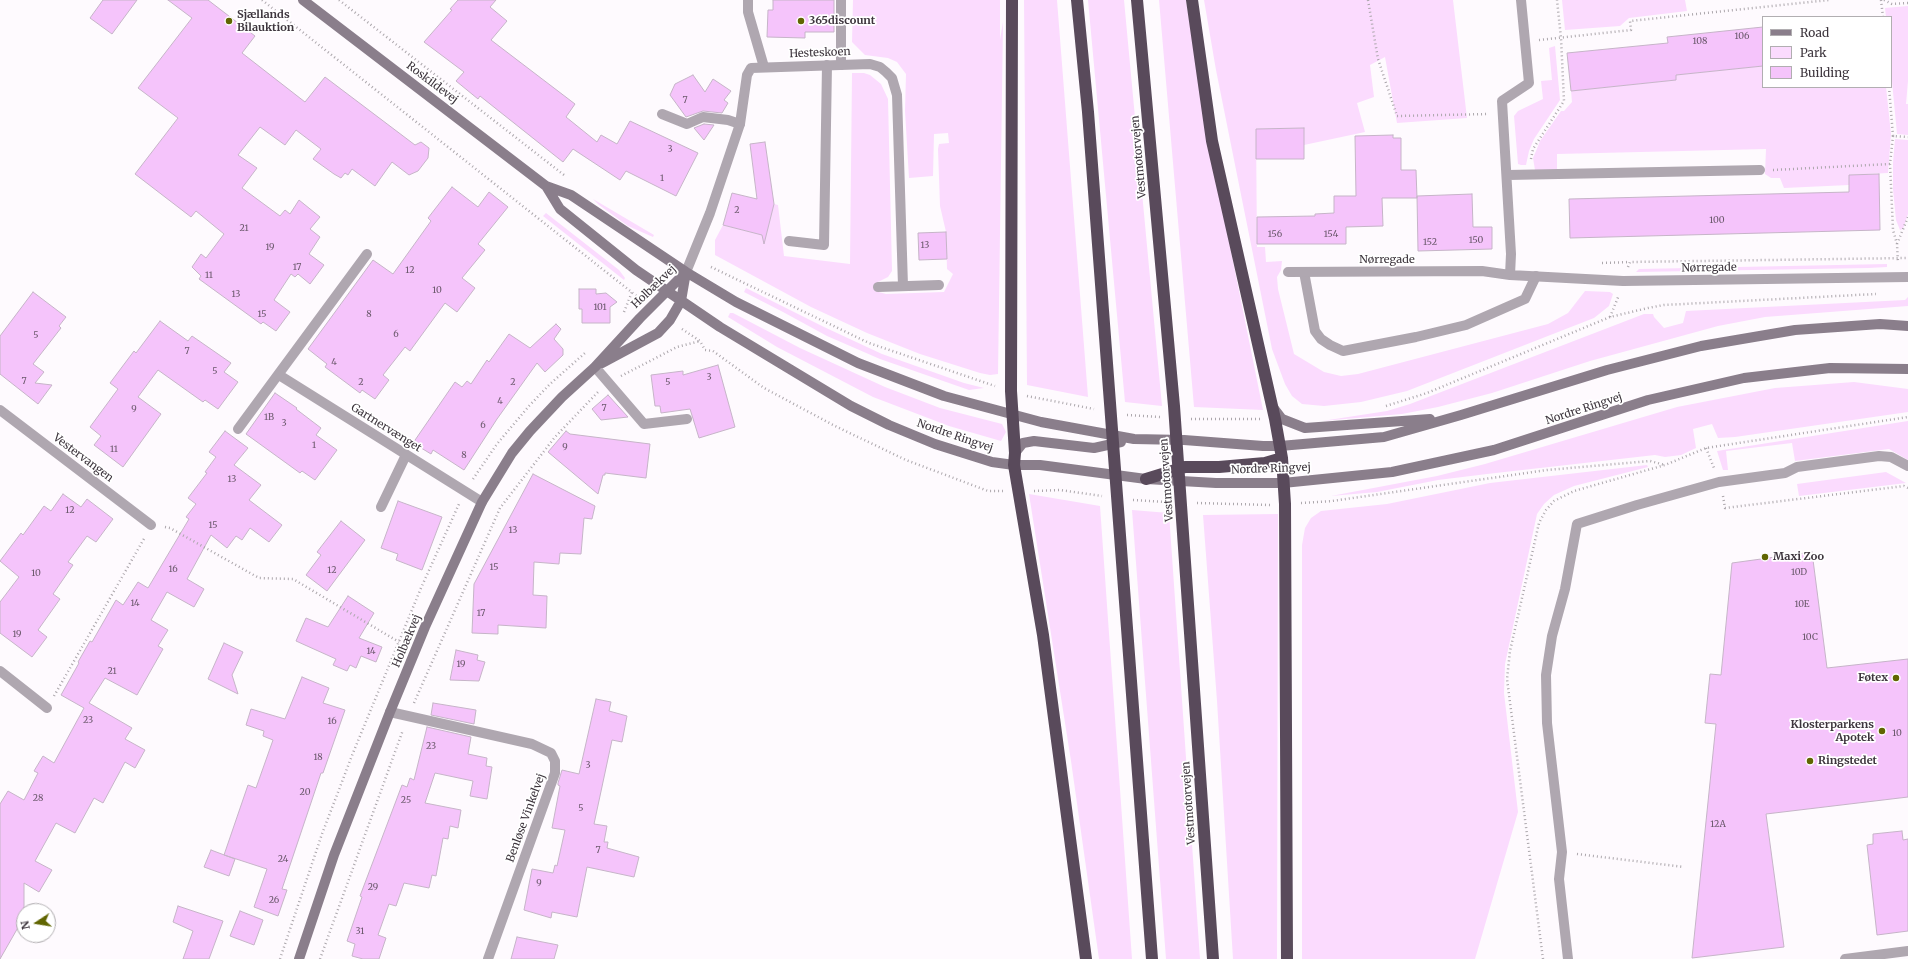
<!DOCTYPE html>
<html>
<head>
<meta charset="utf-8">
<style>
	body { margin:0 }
	#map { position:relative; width:1908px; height:959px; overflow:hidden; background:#fefafe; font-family:Merriweather,serif }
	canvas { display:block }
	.legend { position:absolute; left:1762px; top:16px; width:130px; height:72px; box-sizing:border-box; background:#fff; border:1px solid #b1aeb1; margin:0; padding:5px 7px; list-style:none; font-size:12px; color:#3d353d }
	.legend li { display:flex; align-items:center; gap:8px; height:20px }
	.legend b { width:20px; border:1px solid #b1aeb1 }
	.north { position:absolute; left:16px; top:903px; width:40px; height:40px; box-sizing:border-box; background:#fff; border:1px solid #b1aeb1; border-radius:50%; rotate:258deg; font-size:11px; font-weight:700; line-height:16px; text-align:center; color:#3d353d }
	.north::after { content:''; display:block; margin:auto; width:14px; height:18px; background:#606501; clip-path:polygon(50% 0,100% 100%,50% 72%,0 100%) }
</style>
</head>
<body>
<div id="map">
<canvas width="1908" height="959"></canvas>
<ul class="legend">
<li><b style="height:5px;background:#8a7e8b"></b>Road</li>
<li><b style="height:11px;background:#fbdbfe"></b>Park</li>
<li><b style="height:11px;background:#f5c4fb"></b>Building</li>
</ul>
<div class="north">N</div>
</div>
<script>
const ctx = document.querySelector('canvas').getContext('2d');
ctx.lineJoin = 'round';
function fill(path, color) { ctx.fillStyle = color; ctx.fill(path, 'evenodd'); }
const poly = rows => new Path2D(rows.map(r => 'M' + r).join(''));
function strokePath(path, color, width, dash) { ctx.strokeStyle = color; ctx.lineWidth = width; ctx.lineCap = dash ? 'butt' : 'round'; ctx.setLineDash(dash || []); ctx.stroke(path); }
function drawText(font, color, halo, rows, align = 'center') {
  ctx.font = font + ' Merriweather,serif'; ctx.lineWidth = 3.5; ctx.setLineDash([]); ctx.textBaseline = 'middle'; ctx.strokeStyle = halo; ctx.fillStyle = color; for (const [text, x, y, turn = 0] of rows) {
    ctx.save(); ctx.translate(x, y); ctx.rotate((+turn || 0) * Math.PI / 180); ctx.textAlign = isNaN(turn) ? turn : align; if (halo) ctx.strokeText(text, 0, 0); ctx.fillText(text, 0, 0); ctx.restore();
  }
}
fill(poly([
	[853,0,1000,0,1000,40,1003,22,998,374,990,375,980,373,920,354,867,333,811,307,715,255,715,240,723,225,766,236,774,204,778,205,784,256,850,264,852,73,864,73,870,75,881,84,888,99,892,271,888,277,878,282,875,291,886,294,944,292,953,274,947,269,946,232,940,206,938,149,939,144,949,143,948,133,934,134,933,176,909,178,905,111,906,74,897,62,888,58,865,55,852,42],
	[1024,0,1057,0,1088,397,1027,385],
	[1088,0,1124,0,1162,406,1125,402],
	[1159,0,1186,0,1208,137,1263,410,1194,407],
	[1204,0,1453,0,1467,118,1397,123,1385,57,1370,65,1374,97,1357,103,1365,132,1304,145,1303,128,1256,129,1257,247,1265,247,1266,262,1282,261,1281,270,1277,277,1278,289,1294,354,1324,372,1341,376,1358,374,1548,324,1568,313,1585,291,1610,292,1613,294,1609,306,1594,318,1407,391,1361,402,1324,406,1302,404,1292,396,1285,384,1272,349,1216,70],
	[1562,0,1687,0,1685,0,1687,11,1629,18,1620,26,1565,30],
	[1908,6,1908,81,1906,104,1908,104,1908,135,1897,134,1891,71,1891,17,1886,17,1885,8],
	[1555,46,1560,100,1534,139,1529,151,1526,165,1521,165,1518,164,1514,116,1518,111,1543,99,1541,81,1552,80,1549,48],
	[1763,66,1763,87,1886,87,1891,134,1888,173,1849,175,1849,185,1784,188,1780,178,1771,178,1765,174,1766,149,1557,154,1557,172,1535,170,1533,158,1536,151,1540,141,1561,111,1564,111,1572,102,1571,91,1676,80,1676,75],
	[1895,139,1908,140,1908,214,1903,229,1900,230,1896,220,1893,189,1893,163],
	[593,199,654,235,653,237,628,226,599,205],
	[546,213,619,270,625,278,624,280,543,216],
	[1887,264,1887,267,1869,268,1636,272,1639,269],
	[746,288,824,327,882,354,964,383,984,388,969,390,880,359,827,336,783,312,744,292],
	[1908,297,1908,306,1765,317,1718,326,1590,361,1492,393,1438,407,1402,414,1322,421,1387,411,1410,404,1644,314,1653,314,1654,317,1664,328,1683,323,1686,311,1905,300],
	[730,313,733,313,800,348,885,387,940,408,1002,424,1006,432,1001,441,949,426,873,397,777,347,728,317],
	[1854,382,1908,389,1908,412,1735,437,1718,438,1712,424,1693,429,1696,448,1681,455,1665,457,1655,455,1487,474,1438,480,1377,492,1331,496,1437,476,1485,464,1677,407,1775,388],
	[1908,421,1908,460,1889,449,1795,461,1792,443,1726,451,1728,470,1723,470,1717,451],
	[1647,465,1648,467,1574,486,1554,495,1544,504,1537,514,1505,664,1504,693,1518,812,1475,959,1302,959,1302,545,1305,528,1311,518,1321,511,1387,504,1490,483],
	[1886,472,1906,483,1799,496,1797,484],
	[1029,494,1100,506,1132,959,1099,959,1071,761],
	[1132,510,1169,513,1200,959,1166,959],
	[1278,514,1277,959,1233,959,1217,701,1203,515]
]), '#fbdbfe');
const building = poly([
	[103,0,137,0,112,34,90,18,103,0],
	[168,0,208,0,255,36,242,53,305,102,325,77,415,145,421,142,429,148,428,158,418,171,409,175,392,162,375,186,352,169,348,175,345,173,341,178,334,174,313,159,321,149,296,130,285,145,260,127,238,155,257,168,242,188,280,216,285,210,290,214,299,200,320,217,310,229,320,237,309,254,324,265,310,284,298,274,295,277,291,274,274,300,290,312,276,331,263,322,261,324,199,279,201,276,192,267,201,254,206,258,224,234,196,211,191,217,135,174,178,118,138,88,192,18,168,0],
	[458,0,496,0,490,7,507,21,491,40,575,104,566,117,597,142,601,135,617,144,630,121,698,153,676,196,626,171,620,180,573,149,563,162,480,96,478,99,456,81,464,72,424,42,452,10,450,9,458,0],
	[773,0,834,0,834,32,805,32,805,38,767,37,768,10,773,10,773,0],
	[1763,27,1763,66,1676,75,1676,80,1571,91,1567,53,1668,43,1667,37,1763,27],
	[693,75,705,92,713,79,731,91,724,100,728,103,722,113,703,111,686,117,670,95,675,84,693,75],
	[704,124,714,125,704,140,694,128,704,124],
	[1304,128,1304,159,1256,159,1256,129,1304,128],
	[1393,135,1393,138,1401,138,1401,170,1416,170,1417,198,1382,198,1383,226,1346,227,1346,244,1257,244,1257,217,1315,216,1315,214,1334,213,1334,196,1356,196,1355,136,1393,135],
	[765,142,774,204,764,244,762,235,723,225,732,193,757,199,750,144,765,142],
	[1879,174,1880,230,1570,238,1569,199,1849,192,1849,175,1879,174],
	[452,187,478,207,489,192,508,207,478,244,485,250,462,278,475,288,457,312,445,303,410,351,405,347,383,375,389,380,375,399,362,390,360,393,325,367,327,364,308,349,373,260,393,274,431,221,428,218,452,187],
	[1472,194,1473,227,1492,227,1492,249,1418,251,1417,196,1472,194],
	[946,232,947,259,919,260,918,233,946,232],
	[579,289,596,289,596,294,606,293,617,302,610,307,610,323,582,323,582,309,579,309,579,289],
	[33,292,66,317,59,326,61,328,33,364,44,372,35,383,52,385,38,404,0,374,0,336,33,292],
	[160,321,188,341,192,336,231,363,224,372,238,382,218,409,205,400,203,402,158,370,138,397,161,414,123,467,94,445,101,436,90,427,118,389,110,383,134,351,136,353,160,321],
	[556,324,561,329,554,339,563,349,563,355,545,372,537,363,497,419,464,470,433,450,431,454,413,443,455,382,462,387,467,381,471,384,487,360,489,362,509,334,530,348,556,324],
	[718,365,735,427,699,438,690,409,661,413,660,406,655,406,651,375,683,371,683,375,718,365],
	[275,393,297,408,296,409,321,428,316,435,337,450,315,480,302,471,300,473,246,434,275,393],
	[608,395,628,417,601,420,592,409,608,395],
	[225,431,248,448,234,465,261,485,249,500,282,525,269,542,250,528,242,540,236,536,227,548,211,535,187,579,204,589,194,607,167,592,151,620,168,630,158,646,163,649,137,695,105,678,89,703,132,728,125,739,145,750,135,768,125,762,103,803,94,798,75,833,56,823,35,861,52,870,39,892,24,883,24,917,0,959,0,804,8,791,24,800,38,773,34,771,43,756,54,763,84,708,61,695,79,663,78,662,90,641,92,642,116,600,123,605,138,582,148,588,189,519,186,517,196,504,188,498,207,473,205,472,216,457,209,452,225,431],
	[566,431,570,434,650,444,646,478,605,473,605,475,603,475,598,494,548,452,566,431],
	[533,474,595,506,592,519,584,518,581,554,560,553,559,564,534,562,533,595,547,596,546,628,498,625,498,634,472,633,474,584,533,474],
	[63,494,81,507,87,499,113,519,96,542,87,536,68,562,73,565,53,594,60,599,38,630,47,637,32,657,0,633,0,602,19,577,0,561,21,533,23,535,44,506,51,511,63,494],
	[398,501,442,517,422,570,396,560,398,554,381,548,398,501],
	[341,521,365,540,327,591,306,575,321,555,317,552,341,521],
	[1812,552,1827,668,1908,659,1908,797,1766,814,1784,947,1692,958,1716,724,1705,723,1710,674,1721,675,1732,563,1812,552],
	[348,596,374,613,359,638,382,647,376,662,361,656,356,668,350,665,347,671,333,665,336,659,296,641,306,618,328,627,348,596],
	[224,643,243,652,232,675,238,694,208,679,224,643],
	[456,650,478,655,477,660,485,662,479,681,450,680,456,650],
	[302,677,329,688,323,703,345,710,323,773,321,773,282,889,287,890,278,916,254,907,267,869,224,855,248,785,256,788,273,740,263,736,264,731,246,725,251,709,285,719,302,677],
	[596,699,611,702,609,711,627,716,622,742,612,740,594,824,607,826,604,842,608,842,607,848,639,857,634,877,587,867,577,917,552,912,551,918,524,910,532,869,553,873,555,865,557,866,565,830,552,828,560,786,558,785,558,783,562,770,579,774,596,699],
	[433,703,476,710,474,724,431,715,433,703],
	[427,727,471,737,468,754,487,758,486,766,492,767,487,799,470,796,473,781,435,773,425,803,461,810,458,828,450,826,448,839,443,838,436,876,432,875,429,888,404,883,396,906,389,904,378,935,386,938,379,959,363,959,352,956,355,944,347,941,362,897,360,896,402,785,407,787,410,778,414,780,427,727],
	[1902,831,1903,840,1908,839,1908,931,1877,935,1867,845,1873,844,1873,834,1902,831],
	[211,850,235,859,229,876,204,867,211,850],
	[178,906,223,921,209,959,183,959,193,931,173,922,178,906],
	[240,911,263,920,254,945,230,936,240,911],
	[517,937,558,945,554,959,511,959,517,937]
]);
fill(building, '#f5c4fb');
strokePath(building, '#c6b4c8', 1);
strokePath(poly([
	[262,0,639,298],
	[339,0,564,175],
	[1368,0,1378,59,1397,116,1488,114],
	[1881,0,1883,17],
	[1884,0,1892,4,1908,3],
	[1539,40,1631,30,1630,21,1829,0],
	[1889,87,1893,136,1908,137],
	[1893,136,1890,164,1893,230,1897,244,1898,263],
	[1531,159,1533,149,1564,101,1561,38,1557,0],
	[1773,170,1890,164],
	[1897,244,1908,217],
	[1602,263,1630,262],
	[711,267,869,343,995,386],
	[1628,267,1630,262,1908,258],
	[624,312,632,292],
	[1610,317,1619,295],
	[682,329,700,341,705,350,713,351,764,388,835,426,906,460,988,491,1003,491],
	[621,376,677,347,700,341],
	[1027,396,1094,409],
	[1386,406,1427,393,1610,317,1648,308,1664,305,1876,294],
	[1127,415,1160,417],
	[1191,419,1260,419],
	[1706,448,1714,468],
	[473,479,497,444,529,406,550,384,585,353],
	[1034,491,1060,490,1102,496],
	[1723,496,1725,508,1904,486,1908,488],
	[1133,500,1166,502],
	[1197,503,1270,505],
	[1301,503,1332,501,1547,470,1650,461,1665,465],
	[165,527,170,528,259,578,293,579,399,642],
	[54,696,145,537],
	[414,703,500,508,555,437,598,392],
	[1577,854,1684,867],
	[280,959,322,834,353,753,421,588,459,504],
	[320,959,403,730],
	[1543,959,1507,679,1510,651,1539,523,1546,510,1554,501,1574,491,1665,465,1706,448,1908,417]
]), '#aca7ac', 2.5, [1, 3]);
strokePath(poly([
	[748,0,748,12,764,67],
	[841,65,841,0],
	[662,114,687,124,703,117,728,120,740,124],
	[789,241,824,245,827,65],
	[1304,272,1315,331,1321,339,1330,345,1343,351,1416,337,1466,325,1525,299,1536,276],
	[381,507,406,455],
	[1568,959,1559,879,1562,852,1547,723,1546,675,1552,636,1565,589,1577,524,1637,505,1719,482,1785,473,1797,467,1879,456,1891,457,1908,466]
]), '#afa7b0', 10);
strokePath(poly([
	[1508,175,1760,170],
	[686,272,710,213,740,124,747,75,751,68,870,64,880,67,886,72,892,78,897,95,903,286],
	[1288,272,1482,271,1510,275,1623,281,1908,277],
	[1510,275,1511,254,1502,101,1529,83,1521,0],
	[878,287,939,285],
	[595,367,644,424,687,419],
	[279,375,482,502],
	[0,410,151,525],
	[238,429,367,254],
	[0,671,47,708],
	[390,712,532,744,551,753,555,761,555,773,488,959],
	[1845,959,1908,951]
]), '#afa7b0', 10);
strokePath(poly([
	[303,0,546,186,571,195,686,272,736,302,858,363,944,396,1041,422,1134,439,1184,440,1263,446,1280,446,1384,437,1461,415,1607,370,1701,346,1795,330,1880,324,1908,326],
	[546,186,560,209,636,270,720,327,851,406,889,425,935,444,992,462,1014,465,1040,465,1146,479,1216,483,1283,483,1392,472,1494,450,1648,400,1744,378,1830,368,1908,369],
	[602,363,658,333,670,320,681,301,686,272],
	[1272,406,1282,419,1305,428,1430,419],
	[1015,453,1023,443,1034,441,1094,448,1121,442],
	[299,959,334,855,390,712,425,627,482,502,512,453,530,431,562,397,595,367,640,318,686,272]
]), '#8a7e8b', 10);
strokePath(poly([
	[1012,0,1011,391,1015,453,1014,465,1043,635,1086,959],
	[1077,0,1088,112,1152,959],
	[1137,0,1174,406,1213,959],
	[1192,0,1212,141,1275,419,1282,458,1285,504,1287,959],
	[1146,479,1185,467,1219,467,1265,463,1282,458]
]), '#594a5b', 12);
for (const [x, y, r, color] of [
	[229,21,4,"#606501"],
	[801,21,4,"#606501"],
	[1765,557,4,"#606501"],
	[1896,678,4,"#606501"],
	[1882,731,4,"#606501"],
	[1810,761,4,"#606501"]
]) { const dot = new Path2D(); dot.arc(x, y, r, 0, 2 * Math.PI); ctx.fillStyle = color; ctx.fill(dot); strokePath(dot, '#fff', 1.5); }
drawText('9px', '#6b596c', null, [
	["106",1742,36],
	["108",1700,41],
	["7",685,100],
	["3",670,149],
	["1",662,178],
	["2",737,210],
	["100",1717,220],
	["21",244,228],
	["156",1275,234],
	["154",1331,234],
	["150",1476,240],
	["152",1430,242],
	["13",925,245],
	["19",270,247],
	["17",297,267],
	["12",410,270],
	["11",209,275],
	["10",437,290],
	["13",236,294],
	["101",600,307],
	["15",262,314],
	["8",369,314],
	["6",396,334],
	["5",36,335],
	["7",187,351],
	["4",334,362],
	["5",215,371],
	["3",709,377],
	["7",24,381],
	["2",361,382],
	["2",513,382],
	["5",668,382],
	["4",500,401],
	["7",604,408],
	["9",134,409],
	["1B",269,417],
	["3",284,423],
	["6",483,425],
	["1",314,445],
	["9",565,447],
	["11",114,449],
	["8",464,455],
	["13",232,479],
	["12",70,510],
	["15",213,525],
	["13",513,530],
	["15",494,567],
	["16",173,569],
	["12",332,570],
	["10D",1799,572],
	["10",36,573],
	["14",135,603],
	["10E",1802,604],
	["17",481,613],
	["19",17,634],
	["10C",1810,637],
	["14",371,651],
	["19",461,664],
	["21",112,671],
	["23",88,720],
	["16",332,721],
	["10",1897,733],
	["23",431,746],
	["18",318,757],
	["3",588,765],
	["20",305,792],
	["28",38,798],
	["25",406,800],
	["5",581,808],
	["12A",1718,824],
	["7",598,850],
	["24",283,859],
	["9",539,883],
	["29",373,887],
	["26",274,900],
	["31",360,931]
]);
drawText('bold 11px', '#3d353d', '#fff', [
	["Sjællands",237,15],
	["Bilauktion",237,28],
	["365discount",809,21],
	["Maxi Zoo",1773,557],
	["Føtex",1888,678,"right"],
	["Klosterparkens",1874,725,"right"],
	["Apotek",1874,738,"right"],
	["Ringstedet",1818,761]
], 'left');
drawText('11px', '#3d353d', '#fff', [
	["Hesteskoen",820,53,-2],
	["Roskildevej",432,83,37],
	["Vestmotorvejen",1139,157,-95],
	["Nørregade",1387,260],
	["Nørregade",1709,268,-1],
	["Holbækvej",654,287,-44],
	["Nordre Ringvej",1584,409,-18],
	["Gartnervænget",386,428,32],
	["Nordre Ringvej",955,436,19],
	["Vestervangen",83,458,37],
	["Nordre Ringvej",1271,469,-2],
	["Vestmotorvejen",1167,480,-94],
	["Holbækvej",407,641,-67],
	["Vestmotorvejen",1189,803,-94],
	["Benløse Vinkelvej",526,818,-70]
]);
</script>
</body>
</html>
